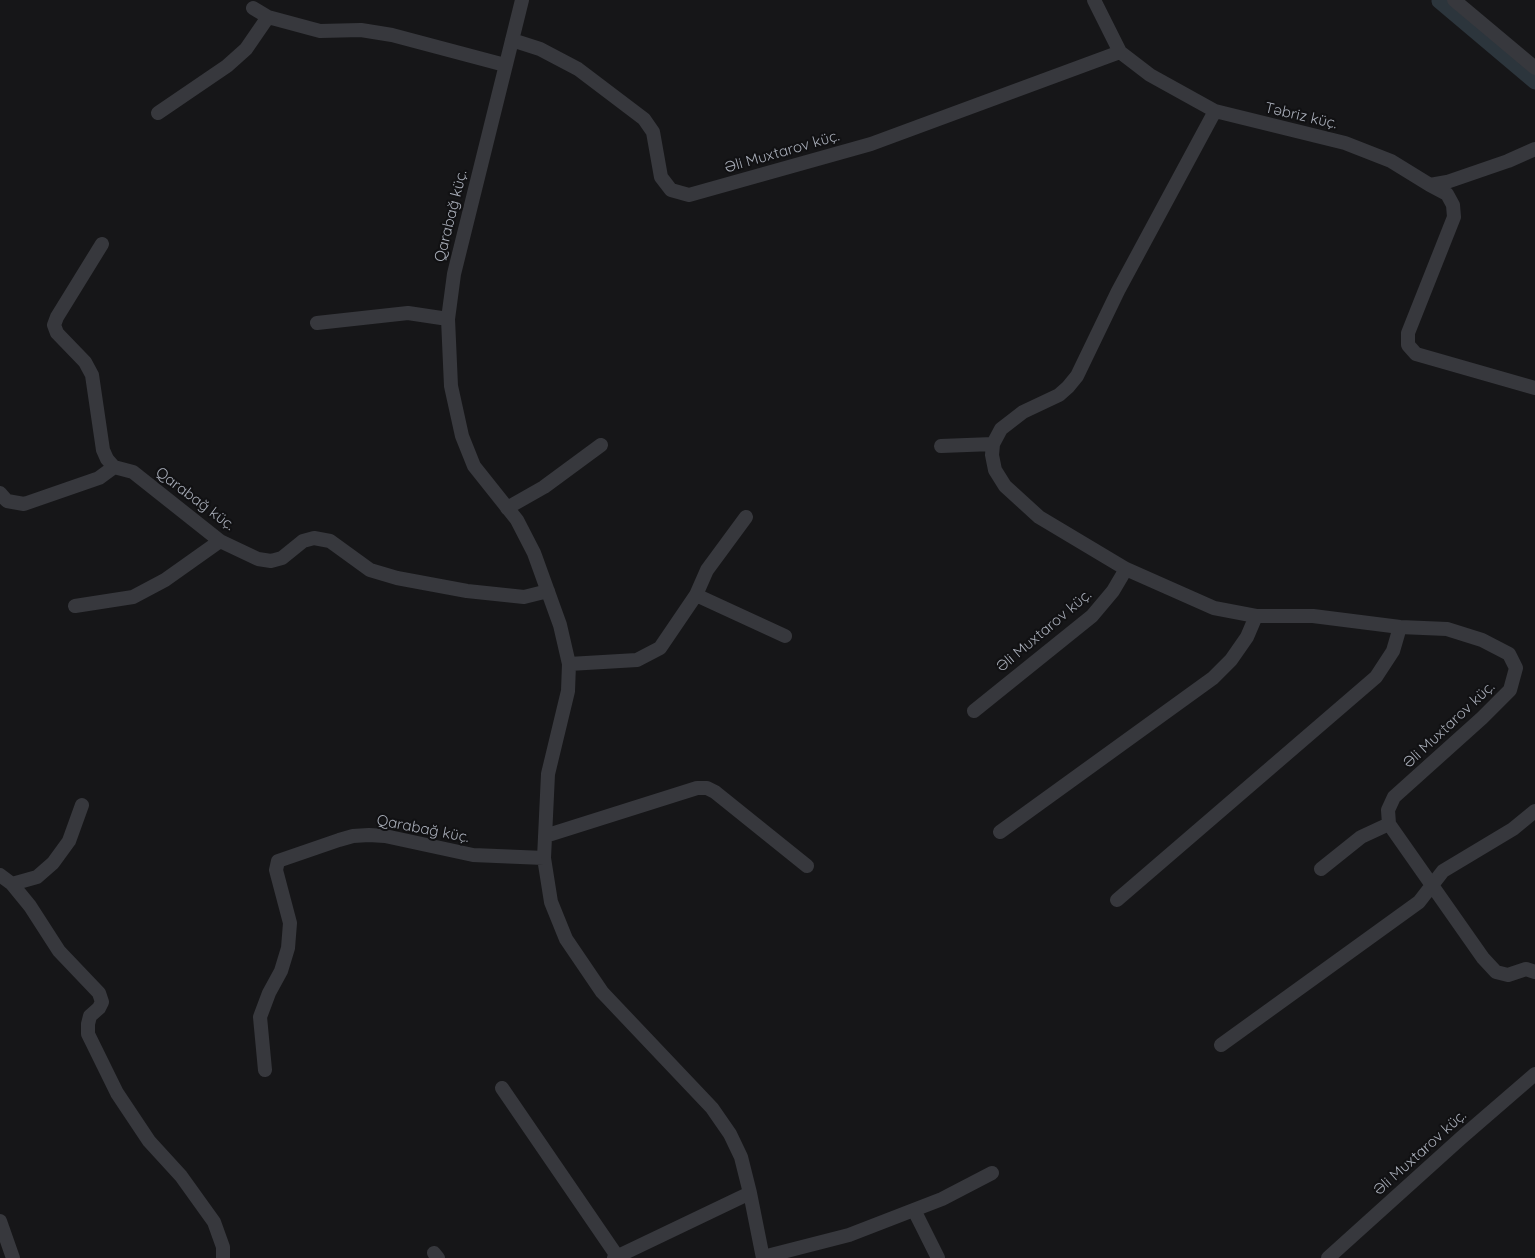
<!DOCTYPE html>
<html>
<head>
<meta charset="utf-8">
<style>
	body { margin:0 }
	canvas { display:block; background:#161618 }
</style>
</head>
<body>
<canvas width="1535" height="1258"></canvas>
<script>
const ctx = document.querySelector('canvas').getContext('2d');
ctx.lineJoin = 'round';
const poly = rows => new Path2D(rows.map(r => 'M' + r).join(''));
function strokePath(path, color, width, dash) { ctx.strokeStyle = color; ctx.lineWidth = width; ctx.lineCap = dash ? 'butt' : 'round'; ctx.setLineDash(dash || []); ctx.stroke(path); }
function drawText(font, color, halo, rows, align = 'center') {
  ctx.font = font + ' Quicksand,sans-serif'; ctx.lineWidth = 4.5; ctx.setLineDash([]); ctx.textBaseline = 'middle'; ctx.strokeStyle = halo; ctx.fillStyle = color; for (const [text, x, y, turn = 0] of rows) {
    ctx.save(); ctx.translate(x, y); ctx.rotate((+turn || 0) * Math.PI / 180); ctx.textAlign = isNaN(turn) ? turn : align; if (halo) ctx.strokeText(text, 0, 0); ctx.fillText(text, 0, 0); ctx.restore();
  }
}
strokePath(poly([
	[1439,1,1535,82]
]), '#2c353c', 15);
strokePath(poly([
	[522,0,454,274,448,319,451,386,462,436,474,466,517,520,534,553,560,625,569,664,568,691,548,774,544,858,551,902,566,939,602,992,712,1108,730,1134,741,1157,750,1193,763,1258],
	[1094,0,1120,52,1150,75,1215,111,1345,143,1391,161,1430,185,1447,182,1508,161,1535,149],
	[1454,0,1535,68],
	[253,8,268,17,320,31,361,30,392,35,505,65],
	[512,40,540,49,578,69,644,119,653,132,661,177,671,190,689,195,871,144,1120,52],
	[1215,111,1118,291,1077,376,1068,387,1059,395,1023,412,1001,429,993,444,992,455,995,470,1005,486,1039,517,1126,569,1214,608,1256,616,1313,616,1400,627,1447,629,1482,640,1509,654,1516,668,1510,690,1482,718,1394,797,1388,810,1389,824,1483,958,1496,972,1508,975,1526,969,1535,972],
	[158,113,227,66,246,49,268,17],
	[1430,185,1447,194,1453,205,1454,217,1408,333,1408,345,1416,354,1535,388],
	[102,244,57,317,54,325,57,333,85,362,92,375,103,450,107,459,114,467,133,472,220,541,258,559,271,561,282,558,303,541,314,538,330,541,370,570,397,578,467,591,524,597,548,591],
	[317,323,408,313,448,319],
	[941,446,993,444],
	[0,493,7,501,24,504,99,478,114,467],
	[507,508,544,487,601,445],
	[696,595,785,636],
	[75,606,133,597,165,580,220,541],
	[569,664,637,660,660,648,696,595,707,570,746,517],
	[974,711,1092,616,1113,591,1126,569],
	[1000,832,1213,678,1231,660,1247,637,1256,616],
	[545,836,697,788,707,788,715,792,807,866],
	[1321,869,1361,837,1389,824],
	[0,875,12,884,30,906,59,951,99,993,102,1002,99,1008,90,1016,88,1024,88,1034,117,1093,149,1141,181,1176,214,1222,223,1247,223,1258],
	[12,884,37,877,53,863,69,841,82,805],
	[1117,900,1376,677,1393,651,1400,627],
	[1221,1045,1419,902,1443,871,1513,829,1535,811],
	[265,1070,260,1017,269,993,281,971,288,948,290,923,276,870,278,861,339,840,353,836,369,835,385,836,473,855,544,858],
	[502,1088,617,1256],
	[914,1210,938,1258],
	[0,1221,13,1258],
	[434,1253,438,1258],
	[763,1257,849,1235,942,1199,992,1173],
	[614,1258,750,1193],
	[1328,1258,1461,1138,1535,1074]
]), '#37383d', 14);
drawText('15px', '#a8adb8', '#111113', [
	["Təbriz küç.",1301,116,13],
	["Əli Muxtarov küç.",782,152,-16],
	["Qarabağ küç.",451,216,-76],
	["Qarabağ küç.",195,499,37],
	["Əli Muxtarov küç.",1044,631,-40],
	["Əli Muxtarov küç.",1449,725,-43],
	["Qarabağ küç.",423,829,11],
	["Əli Muxtarov küç.",1420,1153,-42]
]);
</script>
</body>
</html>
